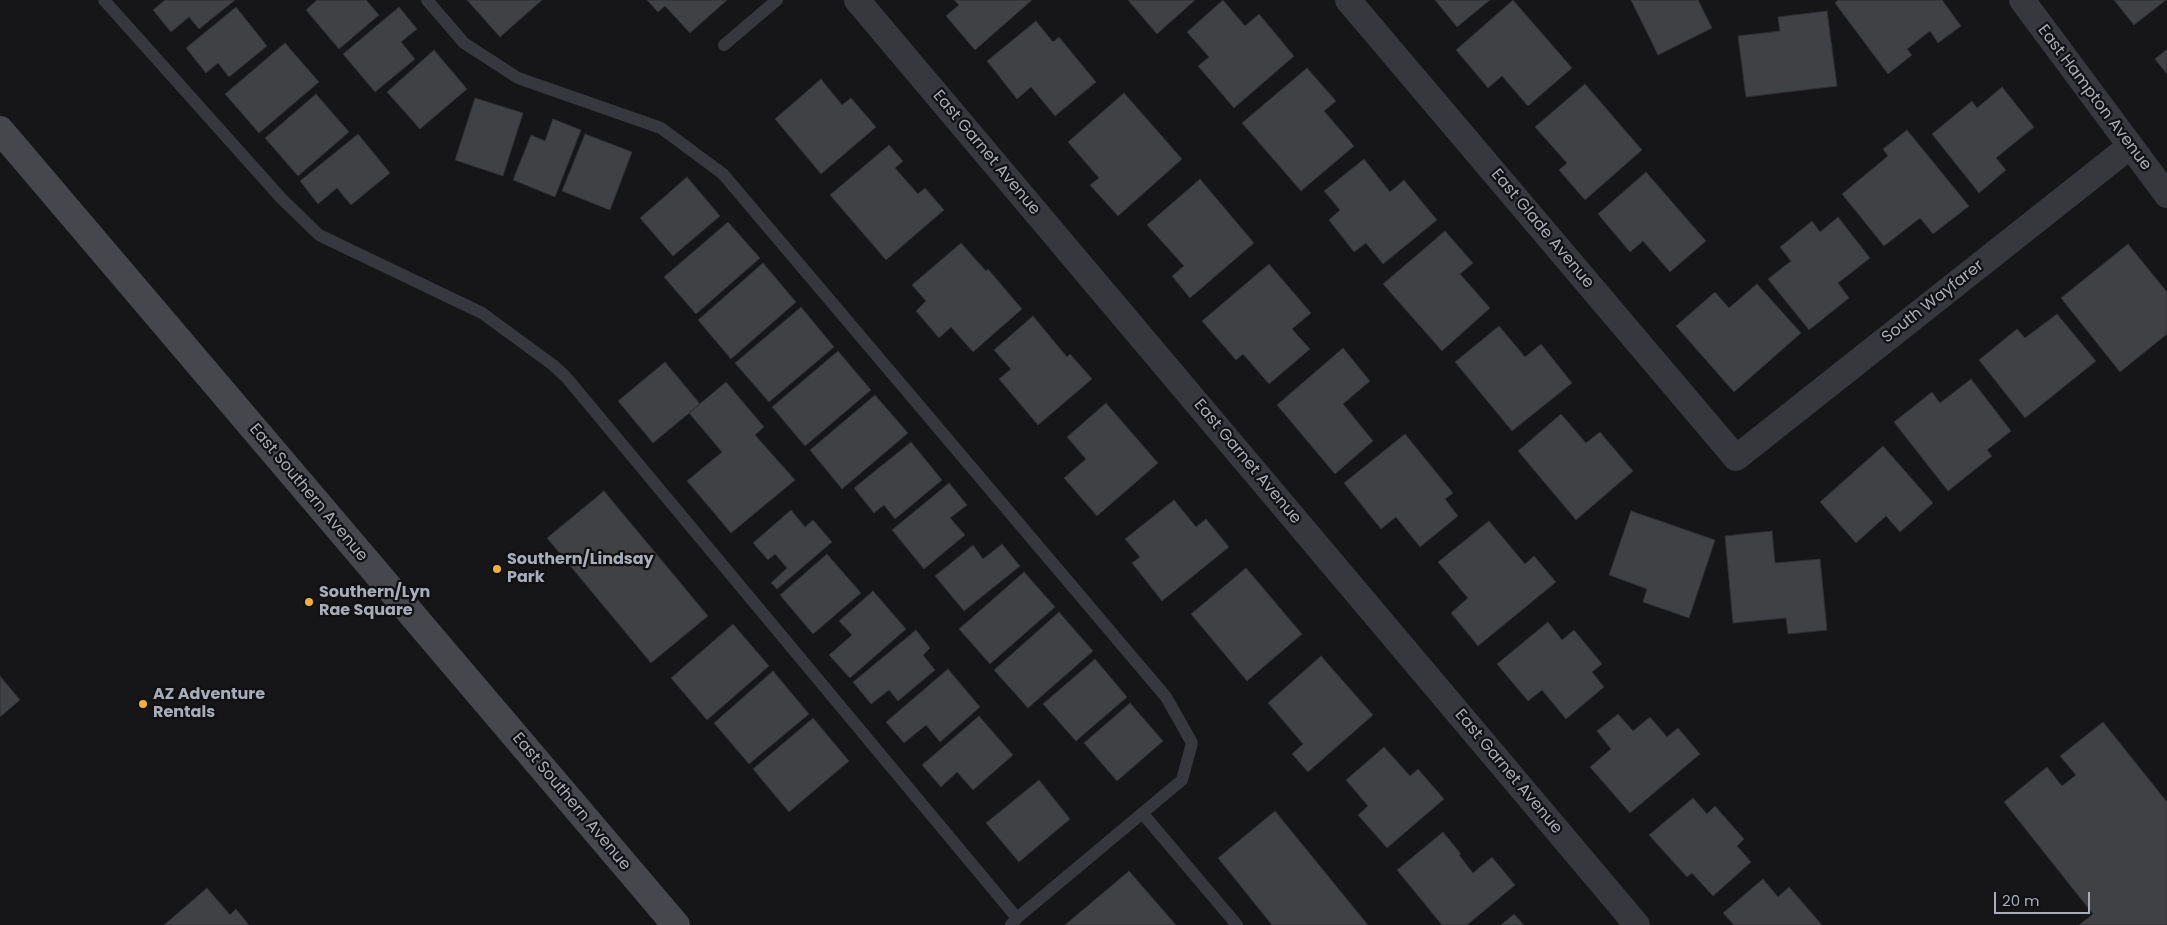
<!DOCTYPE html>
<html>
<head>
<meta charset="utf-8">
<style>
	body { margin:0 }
	#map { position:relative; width:2167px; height:925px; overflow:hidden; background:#161618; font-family:Poppins,sans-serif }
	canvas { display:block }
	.scale { position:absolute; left:1994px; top:892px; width:96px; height:22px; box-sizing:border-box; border:2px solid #a8adb8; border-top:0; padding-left:6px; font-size:15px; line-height:18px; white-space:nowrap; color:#a8adb8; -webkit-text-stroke:4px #111113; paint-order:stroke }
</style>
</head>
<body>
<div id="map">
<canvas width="2167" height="925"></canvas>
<div class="scale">20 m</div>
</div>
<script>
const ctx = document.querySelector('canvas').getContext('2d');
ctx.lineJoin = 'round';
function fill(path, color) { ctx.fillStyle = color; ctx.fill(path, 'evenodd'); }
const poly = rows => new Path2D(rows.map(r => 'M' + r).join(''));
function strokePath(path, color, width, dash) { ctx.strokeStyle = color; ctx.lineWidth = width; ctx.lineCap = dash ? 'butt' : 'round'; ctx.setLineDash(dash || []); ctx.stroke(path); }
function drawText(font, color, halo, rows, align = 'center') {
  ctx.font = font + ' Poppins,sans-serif'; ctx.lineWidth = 4.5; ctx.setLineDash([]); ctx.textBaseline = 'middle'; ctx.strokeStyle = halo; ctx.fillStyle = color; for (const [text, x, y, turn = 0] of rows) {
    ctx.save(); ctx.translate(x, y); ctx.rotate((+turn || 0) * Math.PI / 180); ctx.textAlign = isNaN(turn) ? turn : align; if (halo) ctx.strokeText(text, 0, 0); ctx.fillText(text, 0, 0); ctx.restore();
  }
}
const building = poly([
	[165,0,235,0,199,29,189,17,171,32,153,10,165,0],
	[317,0,366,0,379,15,339,49,306,10,317,0],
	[467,0,542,0,500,37,467,0],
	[647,0,727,0,690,33,665,6,658,12,647,0],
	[954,0,1032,0,975,50,946,16,959,5,954,0],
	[1128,0,1195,0,1157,34,1128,0],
	[1223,0,1245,26,1259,14,1294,56,1234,108,1198,66,1209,57,1187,32,1223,0],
	[1435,0,1490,0,1457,27,1435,0],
	[1513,0,1572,68,1528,106,1502,76,1488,88,1456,50,1513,0],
	[1631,0,1698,0,1712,28,1658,55,1631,0],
	[1838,0,1942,0,1961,26,1938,43,1930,31,1907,49,1912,55,1888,74,1835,3,1838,0],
	[2114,0,2166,0,2134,25,2114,0],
	[236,7,267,46,229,77,218,63,206,73,186,48,236,7],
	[399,7,417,29,401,42,415,59,375,92,343,54,399,7],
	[1827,11,1837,86,1746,97,1738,36,1780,31,1778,17,1827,11],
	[1036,21,1053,42,1059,37,1096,82,1055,116,1031,87,1017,99,987,61,1036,21],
	[285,43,319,82,259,133,225,94,285,43],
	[2167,49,2167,74,2155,59,2167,49],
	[434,50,467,89,420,129,387,92,434,50],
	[1307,68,1336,101,1324,111,1354,146,1301,191,1242,123,1307,68],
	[821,79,842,105,851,98,876,127,821,174,775,119,821,79],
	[1585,84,1642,150,1585,200,1559,170,1567,163,1535,127,1585,84],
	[2002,87,2034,127,1996,158,2006,170,1979,193,1932,134,1972,101,1977,108,2002,87],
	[1124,93,1182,159,1118,216,1090,185,1099,178,1068,142,1124,93],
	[316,94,349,132,298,176,265,138,316,94],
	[475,98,523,113,503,176,455,160,475,98],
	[553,119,581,130,555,197,513,180,531,135,545,141,553,119],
	[1907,130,1969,206,1933,234,1920,218,1884,246,1842,194,1888,156,1883,149,1907,130],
	[358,134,390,173,351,205,337,188,318,204,300,181,358,134],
	[585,134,632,152,610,210,562,191,585,134],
	[889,145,903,161,895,168,918,194,925,188,944,210,886,260,830,195,889,145],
	[1364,159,1390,192,1404,180,1437,220,1383,264,1366,243,1354,252,1329,220,1340,210,1324,191,1364,159],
	[1646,172,1706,241,1670,272,1643,241,1630,252,1598,214,1646,172],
	[687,177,720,216,673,256,640,218,687,177],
	[1200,179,1254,243,1190,298,1172,276,1184,266,1147,225,1200,179],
	[1838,217,1870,258,1838,283,1849,298,1809,330,1768,279,1791,261,1780,247,1812,221,1820,232,1838,217],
	[728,222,760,258,696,314,664,277,728,222],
	[1445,231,1473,263,1460,274,1490,308,1442,351,1383,284,1445,231],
	[961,243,986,271,988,269,1022,309,973,352,951,327,939,338,916,311,926,301,912,285,961,243],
	[2128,244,2167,292,2167,334,2120,372,2061,298,2128,244],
	[763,263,796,302,731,359,698,320,763,263],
	[1269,264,1311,313,1292,329,1310,349,1269,384,1243,354,1236,360,1202,321,1269,264],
	[1757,284,1801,333,1734,392,1676,326,1715,292,1729,308,1757,284],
	[801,307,834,347,769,402,735,363,801,307],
	[2057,314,2096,361,2025,418,1979,360,2017,329,2025,338,2057,314],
	[1033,316,1067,357,1070,354,1092,379,1038,425,999,379,1011,369,994,350,1033,316],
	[1499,326,1525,357,1541,344,1572,383,1512,431,1455,362,1499,326],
	[1343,348,1370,381,1343,404,1373,441,1335,474,1277,405,1343,348],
	[838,351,871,390,805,446,772,407,838,351],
	[665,362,700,404,653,443,618,401,665,362],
	[1971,379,2011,431,1987,450,1992,456,1948,491,1894,422,1932,392,1940,403,1971,379],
	[726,382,764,427,755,435,795,480,731,533,687,481,722,452,689,413,726,382],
	[875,395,908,433,842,489,810,450,875,395],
	[1106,403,1158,463,1097,516,1064,478,1086,459,1067,437,1106,403],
	[1561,414,1586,443,1600,432,1633,471,1576,520,1518,451,1561,414],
	[1405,434,1453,493,1445,499,1458,516,1420,547,1396,517,1381,529,1344,483,1405,434],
	[911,442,942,480,895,519,884,505,874,513,854,488,911,442],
	[1883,446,1933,503,1900,532,1886,516,1856,543,1820,502,1883,446],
	[949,483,967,505,950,518,965,535,924,569,892,530,949,483],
	[604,491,708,616,651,663,547,538,604,491],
	[1174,500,1196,527,1206,519,1229,547,1162,601,1132,563,1140,557,1125,539,1174,500],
	[791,510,805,527,813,520,832,542,777,589,771,583,787,568,775,554,768,560,753,543,791,510],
	[1631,511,1715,540,1689,618,1643,602,1647,589,1609,575,1631,511],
	[1489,521,1525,564,1534,556,1556,582,1478,646,1451,613,1468,598,1438,562,1489,521],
	[1772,531,1775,563,1820,559,1827,630,1788,634,1786,618,1733,623,1725,536,1772,531],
	[1002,544,1020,566,964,611,935,576,973,545,983,559,1002,544],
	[827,554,861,593,813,634,780,595,827,554],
	[1246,568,1302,634,1247,681,1191,614,1246,568],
	[1024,572,1055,607,990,664,959,629,1024,572],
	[873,591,906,629,850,678,829,655,852,635,839,621,873,591],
	[1059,612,1093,651,1028,708,994,670,1059,612],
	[1548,622,1562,640,1574,630,1602,664,1592,672,1604,687,1566,719,1542,690,1528,701,1497,664,1548,622],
	[733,624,769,666,707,720,671,678,733,624],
	[916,630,930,648,923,655,935,670,898,701,889,690,871,704,853,682,916,630],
	[1321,656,1373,715,1308,772,1292,754,1303,744,1268,703,1321,656],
	[1095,659,1127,697,1076,741,1043,704,1095,659],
	[948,669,980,707,940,742,926,725,904,743,886,722,948,669],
	[773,671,809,714,749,764,714,723,773,671],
	[0,676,20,700,0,717,0,676],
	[1130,703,1163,741,1117,781,1084,743,1130,703],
	[1618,714,1633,731,1650,717,1667,737,1678,728,1700,754,1630,813,1590,767,1611,749,1597,731,1618,714],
	[979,716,1013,755,973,790,957,772,941,787,922,765,979,716],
	[813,718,849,761,789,812,753,769,813,718],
	[2103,722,2167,802,2167,925,2079,925,2093,914,2004,802,2047,767,2062,786,2076,775,2060,756,2103,722],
	[1384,747,1410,776,1418,769,1444,799,1387,848,1358,815,1368,806,1346,780,1384,747],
	[1039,780,1070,819,1019,862,986,823,1039,780],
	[1693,798,1707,814,1715,806,1744,839,1737,846,1751,862,1713,896,1692,873,1687,877,1649,835,1693,798],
	[1275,811,1368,925,1272,925,1218,858,1275,811],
	[1443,832,1461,854,1459,855,1473,873,1492,857,1515,885,1467,925,1442,925,1397,870,1443,832],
	[1129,871,1176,925,1065,925,1129,871],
	[1763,879,1778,897,1789,887,1822,925,1734,925,1723,913,1763,879],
	[207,888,230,915,236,909,249,925,164,925,207,888],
	[1514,914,1524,925,1501,925,1514,914]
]);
fill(building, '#404145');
strokePath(building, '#303034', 1);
strokePath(poly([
	[104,0,281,198,319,235,482,313,553,365,566,377,1017,918],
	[427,0,464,43,518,78,661,128,723,174,1166,697,1192,743,1182,780,1017,918,1011,925],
	[724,45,777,0],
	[1143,814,1237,925]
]), '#37383d', 12);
strokePath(poly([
	[857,0,1637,925],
	[1348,0,1736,458,2129,147],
	[2022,0,2167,195]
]), '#37383d', 26);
strokePath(poly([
	[0,130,676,925]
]), '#45474d', 28);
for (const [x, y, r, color] of [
	[497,569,5,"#f2b134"],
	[309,602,5,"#f2b134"],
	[143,704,5,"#f2b134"]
]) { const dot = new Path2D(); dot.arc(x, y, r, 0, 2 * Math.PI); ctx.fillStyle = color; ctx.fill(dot); strokePath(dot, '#111113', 2); }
drawText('16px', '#a8adb8', '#111113', [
	["East Hampton Avenue",2094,98,53],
	["East Garnet Avenue",986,153,50],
	["East Glade Avenue",1542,229,50],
	["South Wayfarer",1933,302,-38],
	["East Garnet Avenue",1247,462,50],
	["East Southern Avenue",308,493,50],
	["East Garnet Avenue",1508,772,50],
	["East Southern Avenue",571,802,50]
]);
drawText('bold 16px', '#a8adb8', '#111113', [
	["Southern/Lindsay",507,560],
	["Park",507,578],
	["Southern/Lyn",319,593],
	["Rae Square",319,611],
	["AZ Adventure",153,695],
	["Rentals",153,713]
], 'left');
</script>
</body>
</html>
